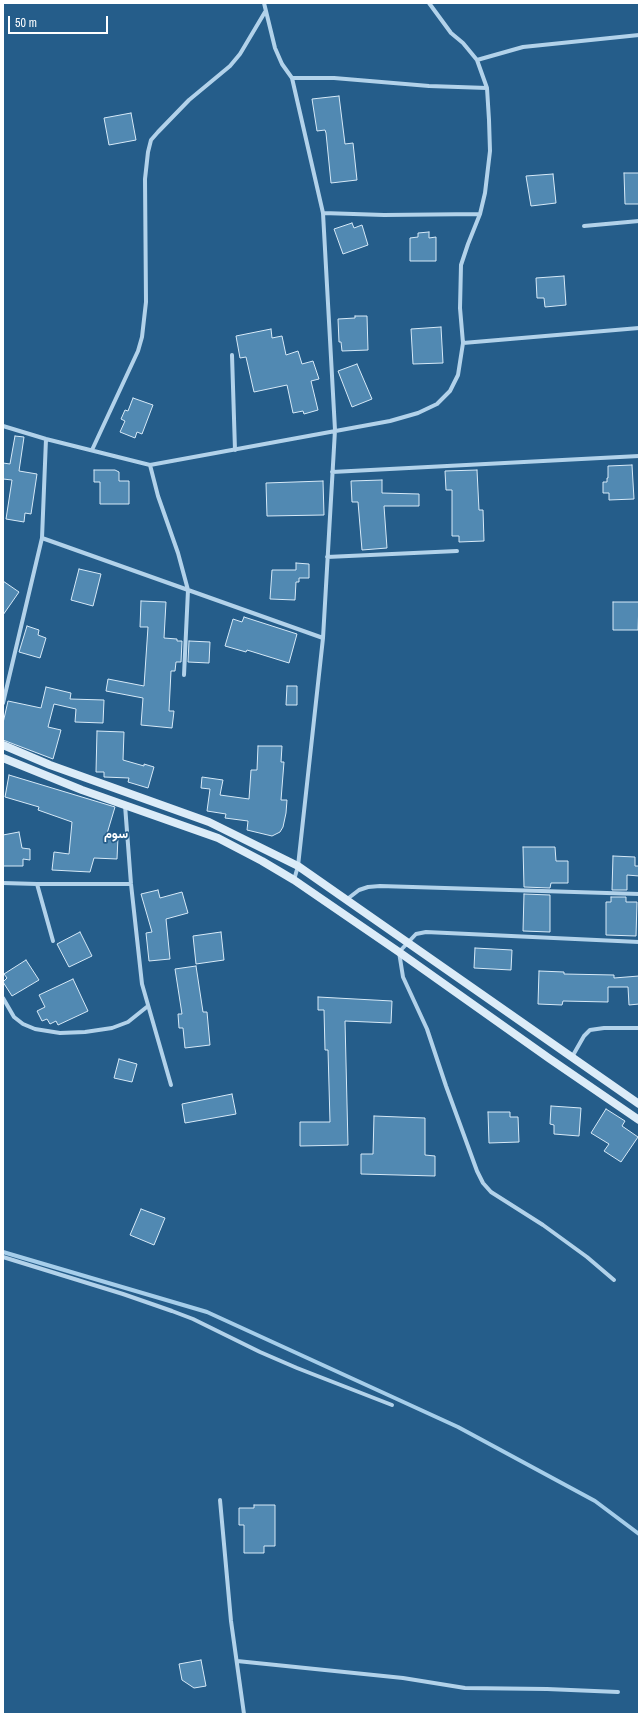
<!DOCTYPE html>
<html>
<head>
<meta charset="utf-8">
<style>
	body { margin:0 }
	#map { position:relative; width:642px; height:1717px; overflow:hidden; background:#255d8a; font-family:"Archivo Narrow",sans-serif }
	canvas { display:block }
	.frame { position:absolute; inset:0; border:4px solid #fff; pointer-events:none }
	.scale { position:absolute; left:8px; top:16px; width:100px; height:18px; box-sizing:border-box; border:2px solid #fff; border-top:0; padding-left:5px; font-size:12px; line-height:14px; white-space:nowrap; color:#fff; -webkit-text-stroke:3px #255d8a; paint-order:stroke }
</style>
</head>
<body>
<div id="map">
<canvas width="642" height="1717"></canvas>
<div class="frame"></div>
<div class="scale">50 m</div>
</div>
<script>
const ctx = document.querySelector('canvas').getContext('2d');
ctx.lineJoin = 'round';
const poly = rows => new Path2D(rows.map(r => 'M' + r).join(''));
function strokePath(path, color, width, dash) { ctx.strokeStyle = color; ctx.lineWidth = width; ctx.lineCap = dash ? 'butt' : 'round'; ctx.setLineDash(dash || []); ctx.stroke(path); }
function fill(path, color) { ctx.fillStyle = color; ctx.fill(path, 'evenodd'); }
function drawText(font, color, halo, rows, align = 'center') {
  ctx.font = font + ' "Archivo Narrow",Vazirmatn,sans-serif'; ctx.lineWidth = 3.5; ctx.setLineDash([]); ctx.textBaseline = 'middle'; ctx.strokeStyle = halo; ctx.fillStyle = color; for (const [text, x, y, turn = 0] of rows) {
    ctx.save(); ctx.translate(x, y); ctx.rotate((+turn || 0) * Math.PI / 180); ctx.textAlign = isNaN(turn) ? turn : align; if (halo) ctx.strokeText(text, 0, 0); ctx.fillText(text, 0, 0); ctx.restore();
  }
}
strokePath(poly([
	[3,1252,207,1312,458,1427,595,1501,639,1534]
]), '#a6ceea', 4);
const building = poly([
	[339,96,345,144,353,143,357,180,331,183,326,133,325,130,317,131,312,99,339,96],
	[131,113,136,140,109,145,104,118,131,113],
	[624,173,639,173,639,204,625,204,624,173],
	[553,174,556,203,531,206,526,176,553,174],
	[352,223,354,228,362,225,368,245,343,254,334,229,352,223],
	[429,232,429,238,436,237,436,261,410,261,410,238,418,237,418,233,429,232],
	[564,276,566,305,545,307,544,298,537,298,536,278,564,276],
	[355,316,367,316,368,350,342,351,341,342,339,342,338,319,355,318,355,316],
	[441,327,443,363,413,364,411,329,441,327],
	[271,329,272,338,282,336,286,355,298,351,302,364,313,361,319,379,311,381,318,410,304,414,303,411,293,413,287,385,254,392,246,357,240,358,236,336,271,329],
	[357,364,372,399,352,407,338,371,357,364],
	[133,398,153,405,142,434,137,432,135,438,120,432,125,421,121,419,125,410,128,411,133,398],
	[15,436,24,437,19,471,37,474,31,514,25,513,24,522,6,519,12,480,3,479,3,463,10,464,15,436],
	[632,465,634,499,609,500,609,493,603,493,603,482,607,482,607,478,608,478,608,466,632,465],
	[94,470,115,470,119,472,119,481,129,481,129,504,100,504,100,482,94,482,94,470],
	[477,470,479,510,483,510,484,541,459,542,459,536,452,536,452,490,446,490,445,471,477,470],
	[382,480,382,493,419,494,419,506,384,506,387,548,362,550,358,502,352,502,351,481,382,480],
	[323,481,324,515,267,516,266,483,323,481],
	[296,563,309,564,309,578,299,578,299,582,296,582,295,600,270,599,272,570,296,570,296,563],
	[79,569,101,574,93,606,71,600,79,569],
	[3,581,19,592,3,615,3,581],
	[141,601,166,602,164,638,177,639,177,641,182,641,181,662,176,662,175,671,171,671,169,711,174,711,172,728,141,725,143,698,106,691,108,679,144,686,148,627,140,627,141,601],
	[613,602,639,602,638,630,613,630,613,602],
	[244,617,297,634,289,663,247,650,246,652,225,646,233,619,242,622,244,617],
	[27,626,39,630,38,635,46,638,40,658,19,652,27,626],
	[189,641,210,642,209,663,188,662,189,641],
	[287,686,297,686,297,705,286,705,287,686],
	[46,687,71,693,70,699,104,700,103,723,75,722,76,709,54,704,48,727,61,730,53,759,3,740,3,723,8,701,41,708,46,687],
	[97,731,124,732,123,760,144,766,144,764,154,767,148,788,128,782,129,778,104,777,104,772,96,772,97,731],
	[258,746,282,746,281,762,284,762,281,800,287,800,286,813,283,827,280,832,272,836,247,830,248,821,225,818,226,814,207,811,210,789,201,788,202,777,223,780,220,795,249,799,251,770,257,770,258,746],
	[9,775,115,807,106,837,118,837,117,859,94,858,90,872,52,870,54,852,69,854,72,822,38,810,39,807,5,797,9,775],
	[19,832,22,848,30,849,30,860,23,859,23,866,3,866,3,835,19,832],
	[523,847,555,847,556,861,568,861,568,883,551,883,550,888,524,887,523,847],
	[613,856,635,857,635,866,639,866,639,876,627,875,627,890,612,890,613,856],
	[158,890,160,898,182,892,188,913,166,919,170,959,149,961,146,933,152,932,141,894,158,890],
	[524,894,550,895,550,932,523,931,524,894],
	[611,897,626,897,626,902,637,902,636,936,606,935,606,902,611,902,611,897],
	[80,932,92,956,69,967,57,944,80,932],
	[221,932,224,960,196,964,193,936,221,932],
	[475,948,512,950,511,970,474,968,475,948],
	[26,960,39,980,12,996,3,982,7,978,4,974,26,960],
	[196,966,203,1012,207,1012,210,1045,185,1048,183,1028,179,1028,178,1014,182,1014,175,969,196,966],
	[539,971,564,972,564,974,614,975,614,978,639,976,639,1004,629,1005,628,987,608,987,608,1002,563,1001,562,1005,538,1004,539,971],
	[73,979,88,1011,58,1025,56,1021,50,1024,47,1019,42,1021,37,1011,45,1007,39,995,73,979],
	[318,997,392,1001,391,1023,345,1021,348,1145,300,1146,300,1122,330,1122,328,1050,325,1050,324,1010,318,1010,318,997],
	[119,1059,137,1064,132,1082,114,1078,119,1059],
	[232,1094,236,1114,185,1123,182,1104,232,1094],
	[551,1106,581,1108,579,1136,554,1134,554,1125,550,1124,551,1106],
	[606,1109,625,1121,622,1126,638,1137,621,1162,604,1151,609,1144,591,1133,606,1109],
	[488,1112,510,1112,510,1117,518,1117,519,1142,489,1143,488,1112],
	[374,1116,425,1118,425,1155,435,1156,435,1176,361,1174,361,1154,373,1154,374,1116],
	[141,1209,165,1218,154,1245,130,1235,141,1209],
	[254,1505,275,1505,275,1546,264,1546,264,1553,244,1553,244,1525,239,1525,239,1508,254,1508,254,1505],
	[201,1660,206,1686,194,1688,182,1680,179,1664,201,1660]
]);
fill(building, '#5189b2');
strokePath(building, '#d6e9f7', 1);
strokePath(poly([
	[264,3,275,48,282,64,292,78,323,213,335,430,323,638,298,866,294,880],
	[477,60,523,47,639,35],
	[292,78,334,78,429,86,487,88],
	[323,213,384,215,480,214],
	[584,226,639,221],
	[463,343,639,328],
	[232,355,235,450],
	[3,426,46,439,150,465,390,421,418,413,437,404,450,391,458,375,463,343,460,308,461,265,468,244,480,214,485,193,490,151,489,120,487,88,477,60,463,43,451,33,429,3],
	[92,450,138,351,142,337,146,302,145,179,148,152,151,140,158,132,189,100,230,66,240,54,265,12],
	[150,465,158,496,178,553,188,590,184,675],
	[332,472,639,456],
	[42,538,323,638],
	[327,557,457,551],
	[3,703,42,538,46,439],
	[125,805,131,884,142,984,171,1085],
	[3,883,37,884,131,884],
	[37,884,53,941],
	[346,900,359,890,368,887,380,886,639,894],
	[3,998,14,1017,23,1024,35,1029,60,1033,85,1032,112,1028,128,1022,148,1006],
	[572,1057,584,1036,590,1030,604,1028,639,1028],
	[3,1257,123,1294,172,1311,193,1319,260,1352,297,1368,392,1405],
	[614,1280,587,1257,543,1225,491,1192,483,1183,477,1171,446,1086,427,1029,403,977,399,952,416,934,426,932,639,942],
	[220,1500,231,1621,244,1714],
	[237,1661,403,1678,465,1688,547,1689,618,1692]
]), '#b2d2ea', 4);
strokePath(poly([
	[3,745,50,765,209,822,298,866,639,1104],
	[3,758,82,790,218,838,262,861,294,880,399,952,550,1059,639,1120]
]), '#dcecf8', 8);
drawText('bold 13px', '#fff', '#255d8a', [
	["سوم",116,835]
]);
</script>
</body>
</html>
